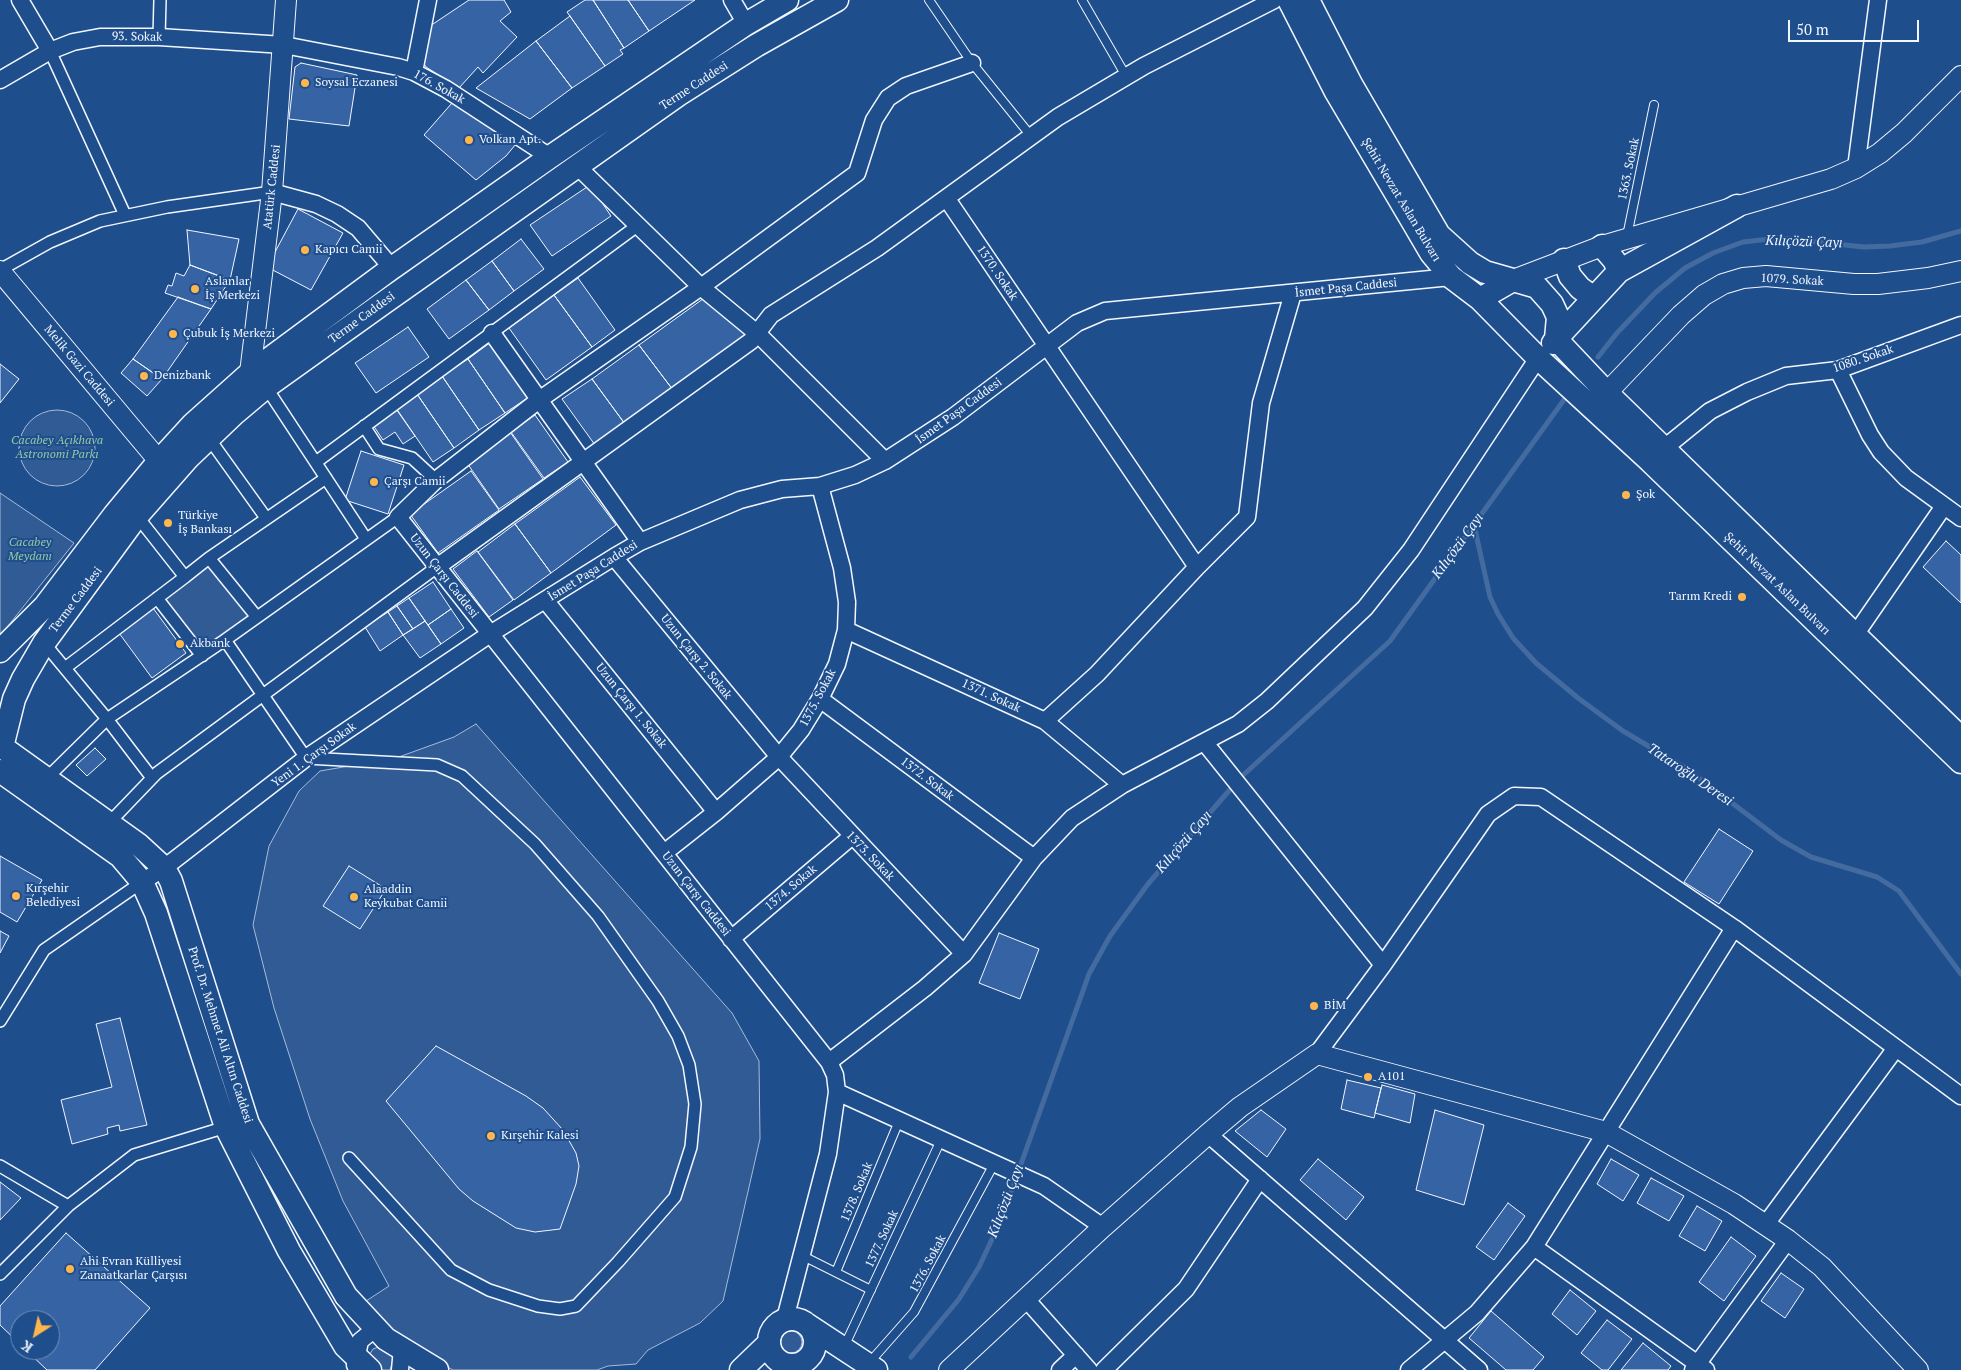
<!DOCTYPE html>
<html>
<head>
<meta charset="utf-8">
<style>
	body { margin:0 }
	#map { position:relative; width:1961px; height:1370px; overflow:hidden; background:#1f4e8c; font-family:"PT Serif",serif }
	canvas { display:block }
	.north { position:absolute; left:10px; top:1310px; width:50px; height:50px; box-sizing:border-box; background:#1f4e8c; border:1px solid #7391ba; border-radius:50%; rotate:215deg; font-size:14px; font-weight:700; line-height:20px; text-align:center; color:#f2f6ff }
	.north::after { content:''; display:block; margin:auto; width:18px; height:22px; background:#ffb74d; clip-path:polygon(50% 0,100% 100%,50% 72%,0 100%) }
	.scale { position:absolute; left:1788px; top:20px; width:131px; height:22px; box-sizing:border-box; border:2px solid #f2f6ff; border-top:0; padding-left:6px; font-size:15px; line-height:18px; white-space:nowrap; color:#f2f6ff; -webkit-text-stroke:4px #1f4e8c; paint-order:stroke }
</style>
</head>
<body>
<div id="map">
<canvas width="1961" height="1370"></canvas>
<div class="north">K</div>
<div class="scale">50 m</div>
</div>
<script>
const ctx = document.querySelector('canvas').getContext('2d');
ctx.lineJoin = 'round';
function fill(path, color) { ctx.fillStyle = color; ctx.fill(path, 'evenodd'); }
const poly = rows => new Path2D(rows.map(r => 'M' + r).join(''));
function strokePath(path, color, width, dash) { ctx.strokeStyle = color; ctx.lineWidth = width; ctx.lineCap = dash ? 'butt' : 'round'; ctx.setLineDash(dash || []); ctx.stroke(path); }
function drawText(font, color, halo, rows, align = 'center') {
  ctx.font = font + ' "PT Serif",serif'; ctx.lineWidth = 4; ctx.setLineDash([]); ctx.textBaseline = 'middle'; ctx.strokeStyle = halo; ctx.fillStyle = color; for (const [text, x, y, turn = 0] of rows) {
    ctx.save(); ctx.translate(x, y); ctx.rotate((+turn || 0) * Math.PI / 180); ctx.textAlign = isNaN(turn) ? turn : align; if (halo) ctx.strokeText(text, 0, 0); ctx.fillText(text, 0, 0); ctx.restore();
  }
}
const green = poly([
	'19 448a38 38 0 1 1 76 0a38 38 0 1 1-76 0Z',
	[0,493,74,543,0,636,0,493],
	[209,558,256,616,202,656,157,598,209,558],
	[476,724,732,1013,759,1061,760,1139,723,1301,700,1323,648,1350,636,1364,608,1366,597,1370,453,1370,406,1345,363,1303,389,1286,343,1201,310,1119,274,1008,253,925,269,846,299,791,320,771,396,758,454,737,476,724],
	'780 1342a11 11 0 1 1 22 0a11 11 0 1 1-22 0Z',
	[381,1346,395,1355,390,1370,374,1370,368,1357,373,1349,381,1346]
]);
fill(green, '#305b95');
strokePath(green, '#a8bbd7', 1);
strokePath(poly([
	[1598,357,1617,333,1655,293,1685,268,1713,253,1743,242,1779,238,1864,247,1890,246,1922,242,1961,231],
	[1474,525,1490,597,1498,614,1513,638,1536,663,1578,698,1623,731,1687,769,1781,840,1811,857,1877,877,1899,891,1961,974],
	[911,1357,959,1299,979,1267,1001,1220,1089,974,1110,936,1148,884,1240,778,1390,641,1566,397]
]), '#446ba0', 5);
const building = poly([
	[469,0,504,0,511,12,500,21,517,37,483,73,478,67,459,88,426,67,421,59,424,30,469,0],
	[585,0,593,0,624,48,620,50,623,54,605,66,567,12,585,0],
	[593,0,628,0,649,31,624,48,593,0],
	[628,0,695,0,649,31,628,0],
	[570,16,605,66,572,88,536,41,570,16],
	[536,41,572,88,530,119,476,88,536,41],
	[301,63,357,75,349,126,289,119,295,67,301,63],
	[452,103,516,144,506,156,476,180,424,135,452,103],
	[590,185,611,216,552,256,530,225,590,185],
	[298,209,343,233,311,290,267,267,298,209],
	[187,230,239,239,230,280,190,265,187,230],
	[521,239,544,269,514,291,492,261,521,239],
	[492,261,514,291,489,310,466,280,492,261],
	[190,265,230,280,211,309,165,293,168,285,172,286,176,273,184,276,190,265],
	[578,278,615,330,592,347,554,295,578,278],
	[466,280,489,310,449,339,427,309,466,280],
	[554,295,592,347,546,380,509,328,554,295],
	[707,296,748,333,673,390,639,345,707,296],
	[178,297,211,309,162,379,133,359,178,297],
	[408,327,429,357,376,393,355,363,408,327],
	[491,342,529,397,505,413,468,359,491,342],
	[639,345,673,390,625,424,592,379,639,345],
	[133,359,162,379,147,396,121,373,133,359],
	[468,359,505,413,479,430,442,376,468,359],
	[0,364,19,379,0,403,0,364],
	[442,376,479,430,454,448,417,394,442,376],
	[592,379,625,424,595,445,562,399,592,379],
	[417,394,454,448,433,462,396,408,417,394],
	[396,409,415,436,403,444,395,432,383,440,373,425,396,409],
	[535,415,568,462,544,478,511,432,535,415],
	[510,432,543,479,499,509,467,463,510,432],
	[361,451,404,465,388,514,345,500,361,451],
	[471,471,499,510,438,553,410,514,471,471],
	[580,477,616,525,551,573,515,524,580,477],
	[515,524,551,573,514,600,478,552,515,524],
	[1946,541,1961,555,1961,603,1923,567,1946,541],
	[477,551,513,600,489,617,453,569,477,551],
	[433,582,451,609,428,625,409,598,433,582],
	[409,598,425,621,413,629,397,606,409,598],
	[397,606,413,629,403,635,388,612,397,606],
	[153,608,186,653,152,678,119,633,153,608],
	[451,609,464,628,441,644,428,625,451,609],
	[388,612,403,635,380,651,365,627,388,612],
	[425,621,441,644,420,658,403,635,425,621],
	[95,748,106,759,87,776,76,765,95,748],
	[1719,829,1753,851,1719,904,1684,882,1719,829],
	[0,856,42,880,17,922,0,912,0,856],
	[349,866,386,889,360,929,323,906,349,866],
	[0,931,9,936,0,953,0,931],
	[999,933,1039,949,1020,999,979,983,999,933],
	[120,1018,147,1125,120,1131,119,1125,107,1128,108,1134,72,1144,61,1100,112,1087,96,1024,120,1018],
	[436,1046,526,1096,543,1108,563,1130,576,1153,579,1166,576,1184,560,1229,535,1232,516,1228,473,1201,459,1189,386,1101,436,1046],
	[1347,1080,1381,1088,1374,1118,1341,1109,1347,1080],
	[1382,1085,1415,1094,1410,1123,1375,1113,1382,1085],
	[1261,1110,1286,1129,1267,1157,1235,1131,1261,1110],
	[1435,1110,1484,1125,1464,1205,1416,1190,1435,1110],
	[1318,1159,1364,1197,1346,1220,1300,1180,1318,1159],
	[1611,1159,1639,1175,1623,1201,1597,1184,1611,1159],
	[1651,1178,1684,1196,1669,1221,1637,1203,1651,1178],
	[0,1182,21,1198,0,1220,0,1182],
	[1508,1203,1525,1216,1494,1260,1476,1247,1508,1203],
	[1697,1206,1722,1221,1705,1251,1679,1236,1697,1206],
	[66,1233,150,1308,95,1370,47,1370,26,1350,50,1350,50,1320,20,1320,20,1344,0,1325,0,1306,66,1233],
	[1731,1237,1756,1256,1724,1301,1699,1282,1731,1237],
	[1781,1273,1804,1289,1785,1318,1761,1301,1781,1273],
	[1570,1290,1596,1311,1577,1335,1552,1314,1570,1290],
	[1491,1311,1544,1357,1533,1370,1506,1370,1469,1338,1491,1311],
	[1607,1320,1632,1339,1608,1370,1602,1370,1581,1353,1607,1320],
	[1643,1343,1671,1366,1668,1370,1621,1370,1643,1343]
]);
fill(building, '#3563a3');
strokePath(building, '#f2f6ff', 1);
const service = poly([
	[929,0,972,63,1031,136],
	[1082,0,1126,76],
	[1627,236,1654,105],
	[801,1255,871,1290],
	[836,1272,899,1121],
	[844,1347,941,1140],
	[869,1363,914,1312,994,1164]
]);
const pedestrian = poly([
	[159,37,160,0],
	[50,51,125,215],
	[0,270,50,242,100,221,167,207,272,192],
	[266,387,366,539],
	[364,426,379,449,412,458,436,480],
	[208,437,266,518],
	[316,462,637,226],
	[137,516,185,577,209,558,326,478],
	[209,558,256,616],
	[157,598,202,656],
	[225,640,306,758,437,765,462,776,535,844,598,916,658,1001,678,1036,689,1065,695,1104,691,1147,675,1197,618,1262,576,1306,560,1309,538,1306,489,1290,451,1270,349,1158],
	[44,643,107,719,152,778],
	[65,668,185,577],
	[47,778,107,719,225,640,398,517],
	[109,823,157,773,437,567],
	[0,1021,44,950,142,882],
	[0,1166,68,1206,0,1274],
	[68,1206,134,1155,226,1127]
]);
const minor = poly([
	[20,0,50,51],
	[732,0,746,24],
	[414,72,428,0],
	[0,80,50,51,73,42,100,37,159,37,284,45,398,67,414,72,446,89,550,157],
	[577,166,701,287,758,334,885,461],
	[1856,168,1878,0],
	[272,192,316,204,337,214,358,228,392,268],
	[947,199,1197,567,1097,674,1045,721],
	[492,333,640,542],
	[1838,370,1870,435,1881,452,1906,478,1961,518],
	[1657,454,1710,411,1747,392,1786,376,1838,370,1961,325],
	[614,557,779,757,964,954],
	[437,567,751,341,771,315,877,248,1058,117,1144,66,1274,0],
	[1197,567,1247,517,1261,403,1293,293],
	[545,600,716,812],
	[846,630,1045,721,1122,785],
	[1855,635,1944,506],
	[820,699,1034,858],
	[1205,743,1383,965],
	[664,853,716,812,779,757,801,730,820,699,837,664,846,630,847,602,842,568,820,486],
	[142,882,164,868,306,758,490,634,614,557,640,542,740,500,782,489,820,486,855,475,885,461,953,417,1077,323,1105,311,1451,277],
	[731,939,851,837],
	[1317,1054,1383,965,1488,814,1514,796,1541,797,1734,928,1961,1096],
	[829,1062,925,988,964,954,1034,858,1072,818,1122,785,1238,724,1267,701,1365,608,1411,550,1538,358],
	[837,1092,1044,1186,1103,1227],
	[1208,1134,1479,1370],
	[1766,1224,1896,1048],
	[1534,1247,1706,1370],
	[1026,1299,1089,1370],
	[785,1319,828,1154,837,1092,835,1075,829,1062,398,517,436,480,539,400,701,287,857,173,874,120,888,98,906,86,972,63],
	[355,1365,360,1341,376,1328],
	[400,1370,402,1349],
	[1060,1370,1076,1355],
	[1104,1370,1186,1289,1260,1179],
	[1409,1370,1477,1313,1534,1247,1734,928],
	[1693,1370,1788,1240]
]);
const tertiary = poly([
	[0,271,159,461],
	[1513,280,1602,246,1831,179,1856,168,1880,153,1904,133,1961,76],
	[250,373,272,192,286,0],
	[1596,404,1681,315,1704,295,1723,284,1743,278,1766,276,1854,284,1878,284,1928,278,1961,271],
	[949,1370,1103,1227,1208,1134,1240,1107,1317,1054,1606,1132,1734,1204,1788,1240,1822,1267,1918,1370]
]);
const secondary = poly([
	[1289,0,1336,92,1414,224,1431,253,1451,277,1480,299,1538,358,1650,461,1961,762],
	[1308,0,1351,84,1439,235,1470,263,1485,272,1513,280],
	[1737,206,1619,271,1556,339,1607,393,1961,738],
	[1602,246,1614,260,1619,271],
	[1564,260,1570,276,1580,288,1594,298],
	[1480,299,1513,280,1537,287,1552,304,1558,317,1556,339,1553,343],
	[0,651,45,606,115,514,159,461,193,424,250,373,392,268,550,157,746,24,787,0],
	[0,771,120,856,142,882,156,913,226,1127,289,1251,345,1346,370,1370],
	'769 1342a23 23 0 1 1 46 0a23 23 0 1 1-46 0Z',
	[806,1324,876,1370],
	[437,1370,386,1339,346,1296,248,1124,171,881,164,868,139,845,2,747,14,699,23,679,44,643,137,516,188,458,234,414,266,387,382,304,678,95,757,45,837,0],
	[741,1370,769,1343]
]);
strokePath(service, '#f2f6ff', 10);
strokePath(pedestrian, '#f2f6ff', 14);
strokePath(minor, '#f2f6ff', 19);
strokePath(tertiary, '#f2f6ff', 22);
strokePath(secondary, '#f2f6ff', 25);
strokePath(service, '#1f4e8c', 8);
strokePath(pedestrian, '#1f4e8c', 11);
strokePath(minor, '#1f4e8c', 16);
strokePath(tertiary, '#1f4e8c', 20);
strokePath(secondary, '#1f4e8c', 22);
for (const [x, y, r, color] of [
	[305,83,5,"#ffb74d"],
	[469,140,5,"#ffb74d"],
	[305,250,5,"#ffb74d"],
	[195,289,5,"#ffb74d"],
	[173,334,5,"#ffb74d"],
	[144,376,5,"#ffb74d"],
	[374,482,5,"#ffb74d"],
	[1626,495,5,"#ffb74d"],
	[168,523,5,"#ffb74d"],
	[1742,597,5,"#ffb74d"],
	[180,644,5,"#ffb74d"],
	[16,896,5,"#ffb74d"],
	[354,897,5,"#ffb74d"],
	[1314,1006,5,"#ffb74d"],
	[1368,1077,5,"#ffb74d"],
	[491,1136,5,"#ffb74d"],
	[70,1269,5,"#ffb74d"]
]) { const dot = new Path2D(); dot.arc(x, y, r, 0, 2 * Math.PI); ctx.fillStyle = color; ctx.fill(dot); strokePath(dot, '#1f4e8c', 2); }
drawText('12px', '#f2f6ff', '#1f4e8c', [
	["93. Sokak",137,37,1],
	["Terme Caddesi",694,86,-33],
	["176. Sokak",439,87,29],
	["1363. Sokak",1629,169,-78],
	["Atatürk Caddesi",272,187,-84],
	["Şehit Nevzat Aslan Bulvarı",1401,200,59],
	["1370. Sokak",997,273,56],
	["1079. Sokak",1792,280,3],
	["İsmet Paşa Caddesi",1346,288,-6],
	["Terme Caddesi",362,318,-36],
	["1080. Sokak",1863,359,-19],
	["Melik Gazi Caddesi",79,366,50],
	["İsmet Paşa Caddesi",959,411,-36],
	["İsmet Paşa Caddesi",593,571,-32],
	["Uzun Çarşı Caddesi",444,576,52],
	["Şehit Nevzat Aslan Bulvarı",1777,584,44],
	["Terme Caddesi",76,600,-53],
	["Uzun Çarşı 2. Sokak",696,657,51],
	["1371. Sokak",991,696,25],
	["1375. Sokak",818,698,-62],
	["Uzun Çarşı 1. Sokak",631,706,51],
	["Yeni 1. Çarşı Sokak",314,755,-36],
	["1372. Sokak",927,779,37],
	["1373. Sokak",870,856,46],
	["1374. Sokak",791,888,-40],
	["Uzun Çarşı Caddesi",696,894,52],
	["Prof. Dr. Mehmet Ali Altın Caddesi",220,1035,72],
	["1378. Sokak",857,1192,-67],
	["1377. Sokak",882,1239,-65],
	["1376. Sokak",928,1264,-62]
]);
drawText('12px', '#f2f6ff', '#1f4e8c', [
	["Soysal Eczanesi",315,83],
	["Volkan Apt.",479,140],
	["Kapıcı Camii",315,250],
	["Aslanlar",205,282],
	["İş Merkezi",205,296],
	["Çubuk İş Merkezi",183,334],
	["Denizbank",154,376],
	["Çarşı Camii",384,482],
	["Şok",1636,495],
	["Türkiye",178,516],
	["İş Bankası",178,530],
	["Tarım Kredi",1732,597,"right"],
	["Akbank",190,644],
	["Kırşehir",26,889],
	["Belediyesi",26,903],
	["Alaaddin",364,890],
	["Keykubat Camii",364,904],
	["BİM",1324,1006],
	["A101",1378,1077],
	["Kırşehir Kalesi",501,1136],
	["Ahi Evran Külliyesi",80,1262],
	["Zanaatkarlar Çarşısı",80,1276]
], 'left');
drawText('italic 12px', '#97c8a6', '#1f4e8c', [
	["Cacabey Açıkhava",57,441],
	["Astronomi Parkı",57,455],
	["Cacabey",30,543],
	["Meydanı",30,557]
]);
drawText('italic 14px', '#f2f6ff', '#1f4e8c', [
	["Kılıçözü Çayı",1804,242,2],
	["Kılıçözü Çayı",1458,546,-54],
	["Tataroğlu Deresi",1690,775,34],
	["Kılıçözü Çayı",1184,842,-49],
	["Kılıçözü Çayı",1006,1201,-69]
]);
</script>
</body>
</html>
